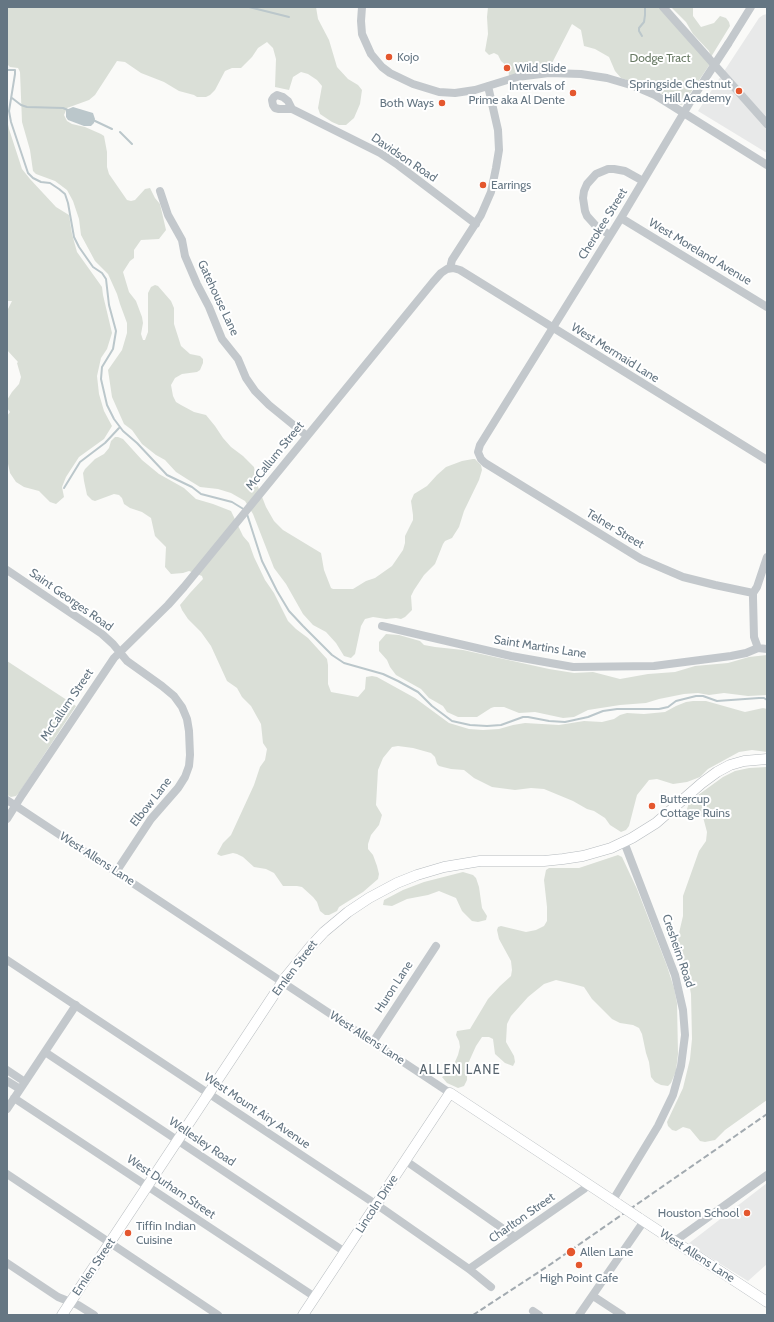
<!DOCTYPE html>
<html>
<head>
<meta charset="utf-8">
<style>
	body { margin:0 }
	#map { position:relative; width:774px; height:1322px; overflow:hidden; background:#fafaf8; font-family:Cabin,sans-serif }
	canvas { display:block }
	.frame { position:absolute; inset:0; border:8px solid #657683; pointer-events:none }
</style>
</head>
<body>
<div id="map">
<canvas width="774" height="1322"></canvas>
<div class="frame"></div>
</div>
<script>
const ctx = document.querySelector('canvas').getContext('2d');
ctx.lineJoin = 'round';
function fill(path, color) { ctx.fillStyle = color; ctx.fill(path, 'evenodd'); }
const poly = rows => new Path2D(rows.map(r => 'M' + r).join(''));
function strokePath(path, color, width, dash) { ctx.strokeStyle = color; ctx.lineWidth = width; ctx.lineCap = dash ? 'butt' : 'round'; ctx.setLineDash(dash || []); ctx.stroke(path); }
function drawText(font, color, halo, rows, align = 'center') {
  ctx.font = font + ' Cabin,sans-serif'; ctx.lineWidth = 4; ctx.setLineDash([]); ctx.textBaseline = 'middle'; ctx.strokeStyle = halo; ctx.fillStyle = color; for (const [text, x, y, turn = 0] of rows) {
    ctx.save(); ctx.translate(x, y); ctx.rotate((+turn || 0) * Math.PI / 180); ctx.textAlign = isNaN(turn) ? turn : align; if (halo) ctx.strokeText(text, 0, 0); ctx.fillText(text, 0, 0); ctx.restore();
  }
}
fill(poly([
	[767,14,767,153,698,111,759,18,763,15],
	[767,1183,767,1264,748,1281,688,1244]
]), '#e8e9e9');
fill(poly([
	[7,7,316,7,318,19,329,40,337,67,348,79,358,85,362,90,360,104,354,118,346,125,339,125,332,122,320,114,318,108,322,86,317,80,308,74,301,72,293,77,289,90,275,87,276,59,273,48,267,42,258,48,252,57,241,68,232,68,225,71,215,90,210,95,206,97,197,97,194,95,179,91,164,82,141,73,125,62,117,61,95,95,89,100,67,108,64,115,67,121,72,124,85,127,101,134,104,136,107,152,107,167,109,174,127,200,131,201,135,200,145,189,150,188,155,198,160,204,166,230,159,239,141,240,134,250,134,258,130,261,123,272,129,292,136,301,142,317,143,323,141,334,143,340,145,340,148,332,148,293,151,287,155,285,158,286,171,301,174,308,174,324,181,346,190,354,200,356,203,359,203,363,200,370,197,372,182,374,175,378,171,385,173,396,176,402,181,405,194,412,206,415,215,426,223,438,231,447,243,456,254,467,257,484,266,507,274,521,283,530,321,553,324,570,331,588,333,589,353,589,366,581,375,578,392,566,403,550,405,543,405,536,413,520,413,515,411,501,414,494,427,486,437,475,446,467,462,461,473,459,475,459,481,465,482,470,479,480,464,511,459,527,452,538,445,541,443,544,435,564,424,575,414,590,411,596,412,610,405,617,401,619,396,618,386,619,373,617,365,619,361,626,355,654,351,658,344,656,336,643,326,632,313,625,303,614,286,584,274,568,253,514,245,501,231,493,218,489,200,487,187,479,176,472,165,460,156,455,142,444,132,430,124,424,112,397,108,370,122,350,127,333,127,323,120,304,117,294,108,274,95,261,81,235,79,219,73,201,67,190,55,181,36,174,33,171,30,150,22,122,20,72,18,68,10,67,7,64],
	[488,7,660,7,710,64,683,104,681,105,657,91,621,78,615,71,609,57,595,49,584,46,581,30,572,24,551,65,551,70,509,76,508,67,501,61,498,55,494,53,489,55,485,51,488,34,487,17],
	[671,7,693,7,693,16,701,27,714,23,720,16,726,18,729,22,730,26,711,57,709,51,693,34,686,22],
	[7,120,9,129,22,169,30,179,56,207,69,215,72,234,77,252,102,287,103,295,112,333,107,349,101,358,97,376,99,394,104,411,112,426,104,439,79,457,66,477,62,487,64,497,56,504,50,502,39,491,24,487,16,482,10,473,7,459,7,416,10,412,7,408,7,400,12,392,19,384,21,377,17,363,18,362,7,350,7,311,12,301,7,301],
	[115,437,118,437,123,439,142,460,159,474,184,488,196,499,213,504,231,511,243,536,249,543,254,557,265,580,274,593,288,621,296,629,308,638,327,659,328,665,328,684,331,692,358,697,365,689,366,677,372,676,377,677,415,698,449,723,469,729,483,730,499,729,513,725,525,723,559,725,584,721,602,722,614,719,620,715,627,713,644,714,665,712,676,706,686,702,693,701,706,701,745,712,763,708,767,709,767,752,752,750,739,752,708,769,700,777,687,782,673,784,657,779,649,780,637,795,629,826,626,830,621,832,610,825,605,818,594,811,587,809,573,801,544,789,531,788,515,790,492,787,474,778,464,770,451,769,439,766,437,764,435,757,431,753,413,748,398,746,392,747,383,758,378,770,376,805,382,815,379,825,371,835,368,844,368,849,373,855,377,866,379,874,378,879,363,892,339,907,337,911,329,915,325,915,320,911,317,902,313,897,302,887,297,886,283,886,274,873,266,869,254,867,243,857,237,854,233,853,221,856,217,854,223,843,231,835,254,785,260,767,265,760,267,749,263,743,261,724,251,706,242,697,237,688,227,681,211,646,201,632,188,619,182,610,180,605,190,593,203,579,202,576,189,571,183,573,171,574,165,567,166,547,155,536,151,518,142,512,130,508,124,504,122,498,119,495,114,494,95,501,92,500,87,495,84,481,83,473,85,469,95,459,104,454,109,448,111,441],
	[386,634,399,635,420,641,424,645,435,647,463,650,549,669,574,673,593,672,620,679,648,674,675,672,695,666,728,663,749,657,767,655,767,695,748,696,724,693,709,695,698,693,684,694,659,699,646,703,620,705,588,710,574,717,563,718,535,712,519,713,504,707,494,707,491,708,477,717,458,717,447,712,443,706,429,698,421,689,396,675,390,667,387,660,379,651,379,642],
	[7,661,76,706,19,793,16,796,11,797,7,795],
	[767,767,767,1100,725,1130,715,1140,705,1142,700,1141,690,1129,683,1127,676,1131,672,1130,668,1126,667,1122,683,1088,690,1059,692,1039,691,994,686,968,680,956,674,948,673,941,679,933,683,916,683,896,699,851,706,841,707,832,703,817,690,812,687,809,689,803,694,798,723,777,735,771,749,768],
	[618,855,622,857,637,889,667,966,674,988,677,1003,678,1054,676,1071,671,1083,668,1086,661,1085,655,1082,651,1077,649,1062,646,1053,642,1034,639,1028,633,1025,620,1023,612,1019,592,999,584,987,573,984,556,980,544,984,528,997,511,1016,507,1024,506,1042,514,1056,515,1062,513,1066,505,1063,495,1054,493,1039,489,1037,482,1037,476,1046,467,1066,467,1080,464,1086,458,1088,447,1083,442,1077,451,1071,458,1055,460,1047,459,1041,456,1035,457,1031,470,1029,488,999,500,986,511,976,512,970,511,961,499,939,497,930,498,927,501,926,526,932,536,930,544,926,547,921,547,907,544,880,546,870,549,868,579,868],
	[463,872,473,875,476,878,479,887,482,908,487,916,486,920,478,922,472,921,462,911,456,898,439,891,428,895,407,899,392,906,383,905,384,900,403,890,424,882]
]), '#dadfd7');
fill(poly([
	[73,107,93,113,95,119,94,123,91,126,84,126,68,120,66,117,66,110]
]), '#bbc7cb');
strokePath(poly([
	[249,7,289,17],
	[642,36,639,31,639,28,644,22,645,15,645,7],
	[7,70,15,70,15,74,9,111,11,122,28,173,33,178,41,182,50,183,59,189,65,194,68,203,74,237,79,247,93,267,102,273,106,279,109,305,116,331,113,349,102,367,101,379,107,405,114,419,123,431,137,443,167,475,192,487,201,494,232,502,245,510],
	[12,98,21,105,27,107,63,108,68,110],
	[93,120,112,129],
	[120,132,132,144],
	[64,488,80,462,105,443,119,428],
	[247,514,262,561,277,591,289,611,303,626,332,655,344,663,383,674,398,681,418,692,432,706,452,721,470,725,487,726,501,725,523,717,528,717,549,721,565,722,588,717,603,711,617,709,659,709,668,707,676,701,696,696,703,696,717,701,759,698,764,698,767,700]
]), '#bbc7cb', 2);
const major = poly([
	[639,1218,767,1302],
	[62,1315,285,978,311,946,324,932,348,912,369,898,397,883,417,875,444,867,480,861,544,861,563,859,583,856,611,848,632,838,656,823,702,783,717,772,730,765,744,761,767,759],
	[303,1315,450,1093,618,1204]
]);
strokePath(major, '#b5babe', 11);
strokePath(poly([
	[362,7,361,21,362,34,371,54,382,67,390,73,413,84,439,92,455,93,475,90,517,77,549,73,581,74,607,78,634,86,655,95,767,165],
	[663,7,767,124],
	[728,44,751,7],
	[692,99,621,218,480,445,478,452,481,459,485,463,641,559,683,577,715,585,753,593],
	[292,109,288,101,283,97,277,95,274,97,272,100,273,105,275,108,279,109,292,109,380,153,398,165,476,224],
	[160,191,168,215,182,240,185,256,197,284,209,307,222,339,238,359,246,378,255,391,269,405,307,436],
	[621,218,767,307],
	[610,235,596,226,587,216,585,211,583,198,584,191,587,184,596,174,608,169,614,169,625,171,643,181],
	[450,268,452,260,481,215,491,192,496,168,499,150,498,130,488,86],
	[7,570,102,634,113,644,127,661,162,686,174,696,182,707,187,719,189,731,190,755,189,766,185,777,178,788,151,819,116,872],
	[382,626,511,656,573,667,654,666,731,656,746,653,758,648,767,649],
	[758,648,754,637,753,598,753,593,757,587,767,557],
	[7,800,450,1093],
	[7,819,22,795,114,658,168,605,184,587,433,282,441,273,447,269,453,268,460,270,767,460],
	[7,960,383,1209,469,1269,491,1287],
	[373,1042,436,946],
	[45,1052,345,1252],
	[7,1070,25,1082],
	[7,1081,20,1089],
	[14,1098,315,1297],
	[7,1109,76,1005],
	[406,1161,515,1237],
	[7,1174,218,1315],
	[613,1200,658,1126,673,1095,681,1066,685,1035,683,1010,675,975,624,842],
	[675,1241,767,1175],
	[7,1263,58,1297,78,1305,94,1315],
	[469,1269,584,1189,588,1184],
	[593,1296,622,1315],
	[533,1311,539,1315],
	[579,1315,644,1221]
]), '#c3c8cc', 8);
strokePath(major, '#fff', 10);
strokePath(poly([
	[473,1315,548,1266,767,1114]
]), '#a2aab0', 2, [6, 3]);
const majorBridge = poly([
	[618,1204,639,1218]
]);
strokePath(majorBridge, '#b5babe', 11, []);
strokePath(poly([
	[692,99,728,44]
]), '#c3c8cc', 8);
strokePath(majorBridge, '#fff', 10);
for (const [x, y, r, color] of [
	[389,57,4,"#e4572e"],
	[507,68,4,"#e4572e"],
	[739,91,4,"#e4572e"],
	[573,93,4,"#e4572e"],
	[442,103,4,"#e4572e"],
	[483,185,4,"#e4572e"],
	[652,806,4,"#e4572e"],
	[747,1213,4,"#e4572e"],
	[128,1233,4,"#e4572e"],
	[571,1252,5,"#e4572e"],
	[579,1265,4,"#e4572e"]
]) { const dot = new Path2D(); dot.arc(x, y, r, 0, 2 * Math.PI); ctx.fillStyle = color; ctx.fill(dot); strokePath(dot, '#fff', 1.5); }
drawText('12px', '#657683', '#fff', [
	["Kojo",397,57],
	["Wild Slide",515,68],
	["Springside Chestnut",731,84,"right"],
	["Hill Academy",731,98,"right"],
	["Intervals of",565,86,"right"],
	["Prime aka Al Dente",565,100,"right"],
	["Both Ways",434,103,"right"],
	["Earrings",491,185],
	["Buttercup",660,799],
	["Cottage Ruins",660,813],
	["Houston School",739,1213,"right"],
	["Tiffin Indian",136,1226],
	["Cuisine",136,1240],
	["Allen Lane",580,1252],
	["High Point Cafe",579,1278,"center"]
], 'left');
drawText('12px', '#687a64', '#fff', [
	["Dodge Tract",660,58]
]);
drawText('12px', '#657683', '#fff', [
	["Davidson Road",404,158,34],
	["Cherokee Street",603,224,-58],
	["West Moreland Avenue",700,252,31],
	["Gatehouse Lane",218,298,65],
	["West Mermaid Lane",615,353,32],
	["McCallum Street",275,456,-51],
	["Telner Street",615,529,31],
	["Saint Georges Road",71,600,35],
	["Saint Martins Lane",540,647,9],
	["McCallum Street",67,705,-56],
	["Elbow Lane",151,802,-52],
	["West Allens Lane",97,859,33],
	["Cresheim Road",678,951,71],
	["Emlen Street",295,968,-53],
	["Huron Lane",394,987,-57],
	["West Allens Lane",367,1038,33],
	["West Mount Airy Avenue",257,1111,34],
	["Wellesley Road",202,1142,34],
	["West Durham Street",171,1187,34],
	["Lincoln Drive",377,1204,-57],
	["Charlton Street",522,1218,-35],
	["West Allens Lane",697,1256,33],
	["Emlen Street",94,1267,-56]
]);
ctx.letterSpacing = '1px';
drawText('13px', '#57646e', '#fff', [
	["ALLEN LANE",460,1070]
]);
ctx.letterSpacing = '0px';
</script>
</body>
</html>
